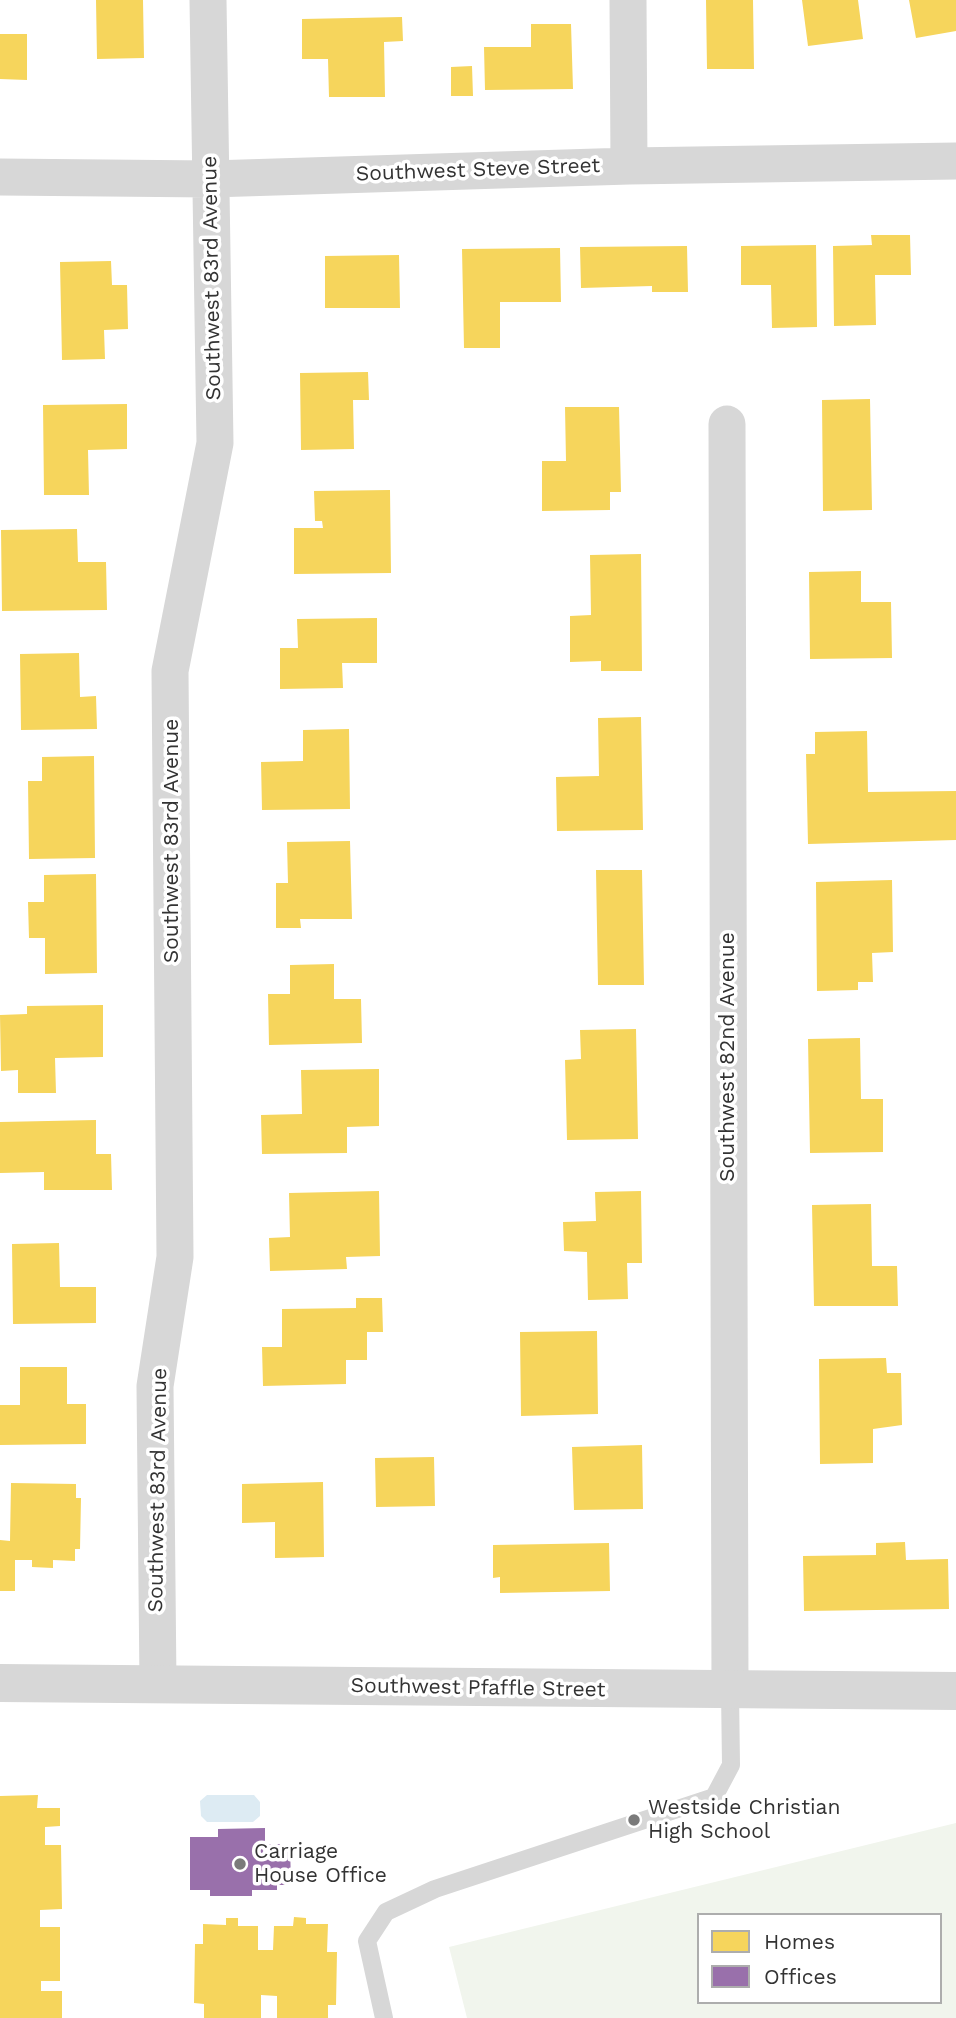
<!DOCTYPE html>
<html>
<head>
<meta charset="utf-8">
<style>
	body { margin:0 }
	#map { position:relative; width:956px; height:2018px; overflow:hidden; background:#fff; font-family:"Work Sans",sans-serif }
	canvas { display:block }
	.legend { position:absolute; left:697px; top:1913px; width:245px; height:91px; box-sizing:border-box; background:#fff; border:2px solid #adadad; margin:0; padding:9px 12px; list-style:none; font-size:21px; color:#333 }
	.legend li { display:flex; align-items:center; gap:14px; height:35px }
	.legend b { width:35px; border:2px solid #adadad }
</style>
</head>
<body>
<div id="map">
<canvas width="956" height="2018"></canvas>
<ul class="legend">
<li><b style="height:19px;background:#f6d55c"></b>Homes</li>
<li><b style="height:19px;background:#9970ab"></b>Offices</li>
</ul>
</div>
<script>
const ctx = document.querySelector('canvas').getContext('2d');
ctx.lineJoin = 'round';
function fill(path, color) { ctx.fillStyle = color; ctx.fill(path, 'evenodd'); }
const poly = rows => new Path2D(rows.map(r => 'M' + r).join(''));
function strokePath(path, color, width, dash) { ctx.strokeStyle = color; ctx.lineWidth = width; ctx.lineCap = dash ? 'butt' : 'round'; ctx.setLineDash(dash || []); ctx.stroke(path); }
function drawText(font, color, halo, rows, align = 'center') {
  ctx.font = font + ' "Work Sans",sans-serif'; ctx.lineWidth = 7; ctx.setLineDash([]); ctx.textBaseline = 'middle'; ctx.strokeStyle = halo; ctx.fillStyle = color; for (const [text, x, y, turn = 0] of rows) {
    ctx.save(); ctx.translate(x, y); ctx.rotate((+turn || 0) * Math.PI / 180); ctx.textAlign = isNaN(turn) ? turn : align; if (halo) ctx.strokeText(text, 0, 0); ctx.fillText(text, 0, 0); ctx.restore();
  }
}
fill(poly([
	[956,1823,956,2018,467,2018,449,1947],
	[699,1915,940,1915,940,2002,699,2002]
]), '#f1f5ed');
fill(poly([
	[207,1795,254,1795,260,1802,260,1816,253,1822,207,1822,201,1816,200,1801]
]), '#ddebf3');
fill(poly([
	[96,0,143,0,144,58,97,59],
	[706,0,753,0,754,69,707,69],
	[802,0,858,0,863,39,808,46],
	[909,0,956,0,956,31,916,38],
	[402,17,403,41,384,42,385,97,329,97,328,59,302,59,302,19],
	[531,24,571,24,573,89,485,90,484,47,531,47],
	[0,34,27,34,27,80,0,79],
	[472,66,473,96,451,96,451,67],
	[871,235,910,235,911,275,875,275,876,325,834,326,833,246,872,245],
	[816,245,817,327,772,328,771,285,741,285,741,246],
	[687,246,688,292,652,292,652,286,581,288,580,247],
	[560,248,561,302,500,302,500,348,464,348,462,249],
	[399,255,400,308,325,308,325,256],
	[111,261,112,285,127,285,128,329,104,330,105,359,62,360,60,262],
	[368,372,369,400,353,400,354,449,301,450,300,373],
	[870,399,872,510,823,511,822,400],
	[127,404,127,449,88,450,89,495,44,495,43,405],
	[565,407,619,407,621,492,610,492,610,510,542,511,542,461,566,461],
	[390,490,391,573,294,574,294,528,323,528,322,521,315,521,314,491],
	[77,529,78,562,106,562,107,610,2,611,1,530],
	[641,554,642,671,601,671,601,661,570,662,570,616,591,615,590,555],
	[861,571,861,602,891,602,892,658,810,659,809,572],
	[377,618,377,663,342,663,343,688,280,689,280,648,298,648,297,619],
	[79,653,80,697,96,696,97,729,21,730,20,654],
	[641,717,643,830,557,831,556,777,599,776,598,718],
	[349,729,350,809,262,810,261,762,303,761,303,730],
	[867,731,868,792,956,791,956,840,808,844,806,754,815,754,815,732],
	[94,756,95,858,29,859,28,781,42,781,42,757],
	[350,841,352,919,300,919,301,928,276,928,276,883,288,883,287,842],
	[596,870,642,870,644,985,598,985],
	[96,874,97,973,45,974,45,938,29,938,28,902,44,902,44,875],
	[892,880,893,952,872,953,873,982,858,982,858,990,817,991,816,882],
	[334,964,334,999,361,999,362,1043,269,1045,268,994,290,994,290,965],
	[103,1005,103,1057,55,1058,56,1093,18,1093,18,1070,1,1071,0,1015,27,1014,27,1006],
	[636,1029,638,1139,567,1140,565,1060,581,1059,580,1030],
	[860,1038,861,1099,883,1099,883,1152,810,1153,808,1039],
	[379,1069,379,1126,347,1127,347,1153,262,1154,261,1115,302,1114,301,1070],
	[96,1120,96,1154,111,1154,112,1190,44,1190,44,1172,0,1173,0,1122],
	[379,1191,380,1256,346,1257,347,1269,270,1271,269,1238,290,1237,289,1193],
	[641,1191,642,1263,627,1263,628,1299,588,1300,587,1252,564,1251,563,1222,596,1221,595,1192],
	[871,1204,872,1266,897,1266,898,1306,814,1306,812,1205],
	[59,1243,60,1287,96,1287,96,1323,13,1324,12,1244],
	[356,1298,382,1298,383,1332,367,1332,367,1360,346,1360,346,1384,263,1386,262,1347,282,1347,282,1309,356,1308],
	[597,1331,598,1414,521,1416,520,1332],
	[886,1358,887,1373,901,1373,902,1425,873,1429,873,1463,820,1464,819,1359],
	[20,1367,67,1367,67,1404,86,1404,86,1444,0,1445,0,1405,20,1405],
	[642,1445,643,1509,574,1510,572,1447],
	[434,1457,435,1506,376,1507,375,1458],
	[323,1482,324,1557,275,1558,275,1522,242,1523,242,1484],
	[11,1483,76,1484,76,1498,81,1498,80,1549,75,1549,75,1561,53,1560,53,1568,32,1567,32,1560,15,1560,15,1591,0,1591,0,1540,10,1541],
	[905,1542,906,1560,948,1559,949,1609,804,1611,803,1556,876,1555,876,1543],
	[609,1543,610,1591,500,1593,500,1577,493,1578,493,1545],
	[38,1795,37,1808,60,1808,60,1826,45,1827,45,1845,61,1845,62,1909,40,1910,40,1927,60,1927,60,1981,41,1981,41,1991,62,1991,62,2018,0,2018,0,1796],
	[294,1917,306,1918,306,1924,328,1924,327,1952,337,1952,336,2005,328,2005,328,2018,277,2018,277,1996,261,1995,261,2018,204,2018,204,2004,194,2003,195,1944,203,1944,203,1924,226,1925,226,1918,238,1918,238,1926,258,1926,258,1950,273,1950,274,1926,293,1926]
]), '#f6d55c');
fill(poly([
	[265,1828,265,1844,290,1844,291,1885,277,1885,277,1890,252,1890,252,1896,210,1896,210,1890,190,1890,190,1837,218,1837,218,1829]
]), '#9970ab');
strokePath(poly([
	[384,2018,367,1941,386,1912,435,1889,714,1797,731,1765,730,1691]
]), '#d7d7d7', 18);
strokePath(poly([
	[628,0,629,166],
	[0,177,211,179,629,166,956,161],
	[727,424,730,1691],
	[158,1684,155,1386,175,1257,170,671,215,443,208,0]
]), '#d7d7d7', 37);
strokePath(poly([
	[0,1683,956,1691]
]), '#d7d7d7', 38);
for (const [x, y, r, color] of [
	[634,1820,7,"#7a7a7a"],
	[240,1864,7,"#7a7a7a"]
]) { const dot = new Path2D(); dot.arc(x, y, r, 0, 2 * Math.PI); ctx.fillStyle = color; ctx.fill(dot); strokePath(dot, '#fff', 2.5); }
drawText('21px', '#333', '#fff', [
	["Southwest Steve Street",478,170,-2],
	["Southwest 83rd Avenue",212,278,-91],
	["Southwest 83rd Avenue",172,841,-90],
	["Southwest 82nd Avenue",728,1057,-90],
	["Southwest 83rd Avenue",158,1490,-89],
	["Southwest Pfaffle Street",478,1688,1]
]);
drawText('21px', '#333', '#fff', [
	["Westside Christian",648,1808],
	["High School",648,1832],
	["Carriage",254,1852],
	["House Office",254,1876]
], 'left');
</script>
</body>
</html>
